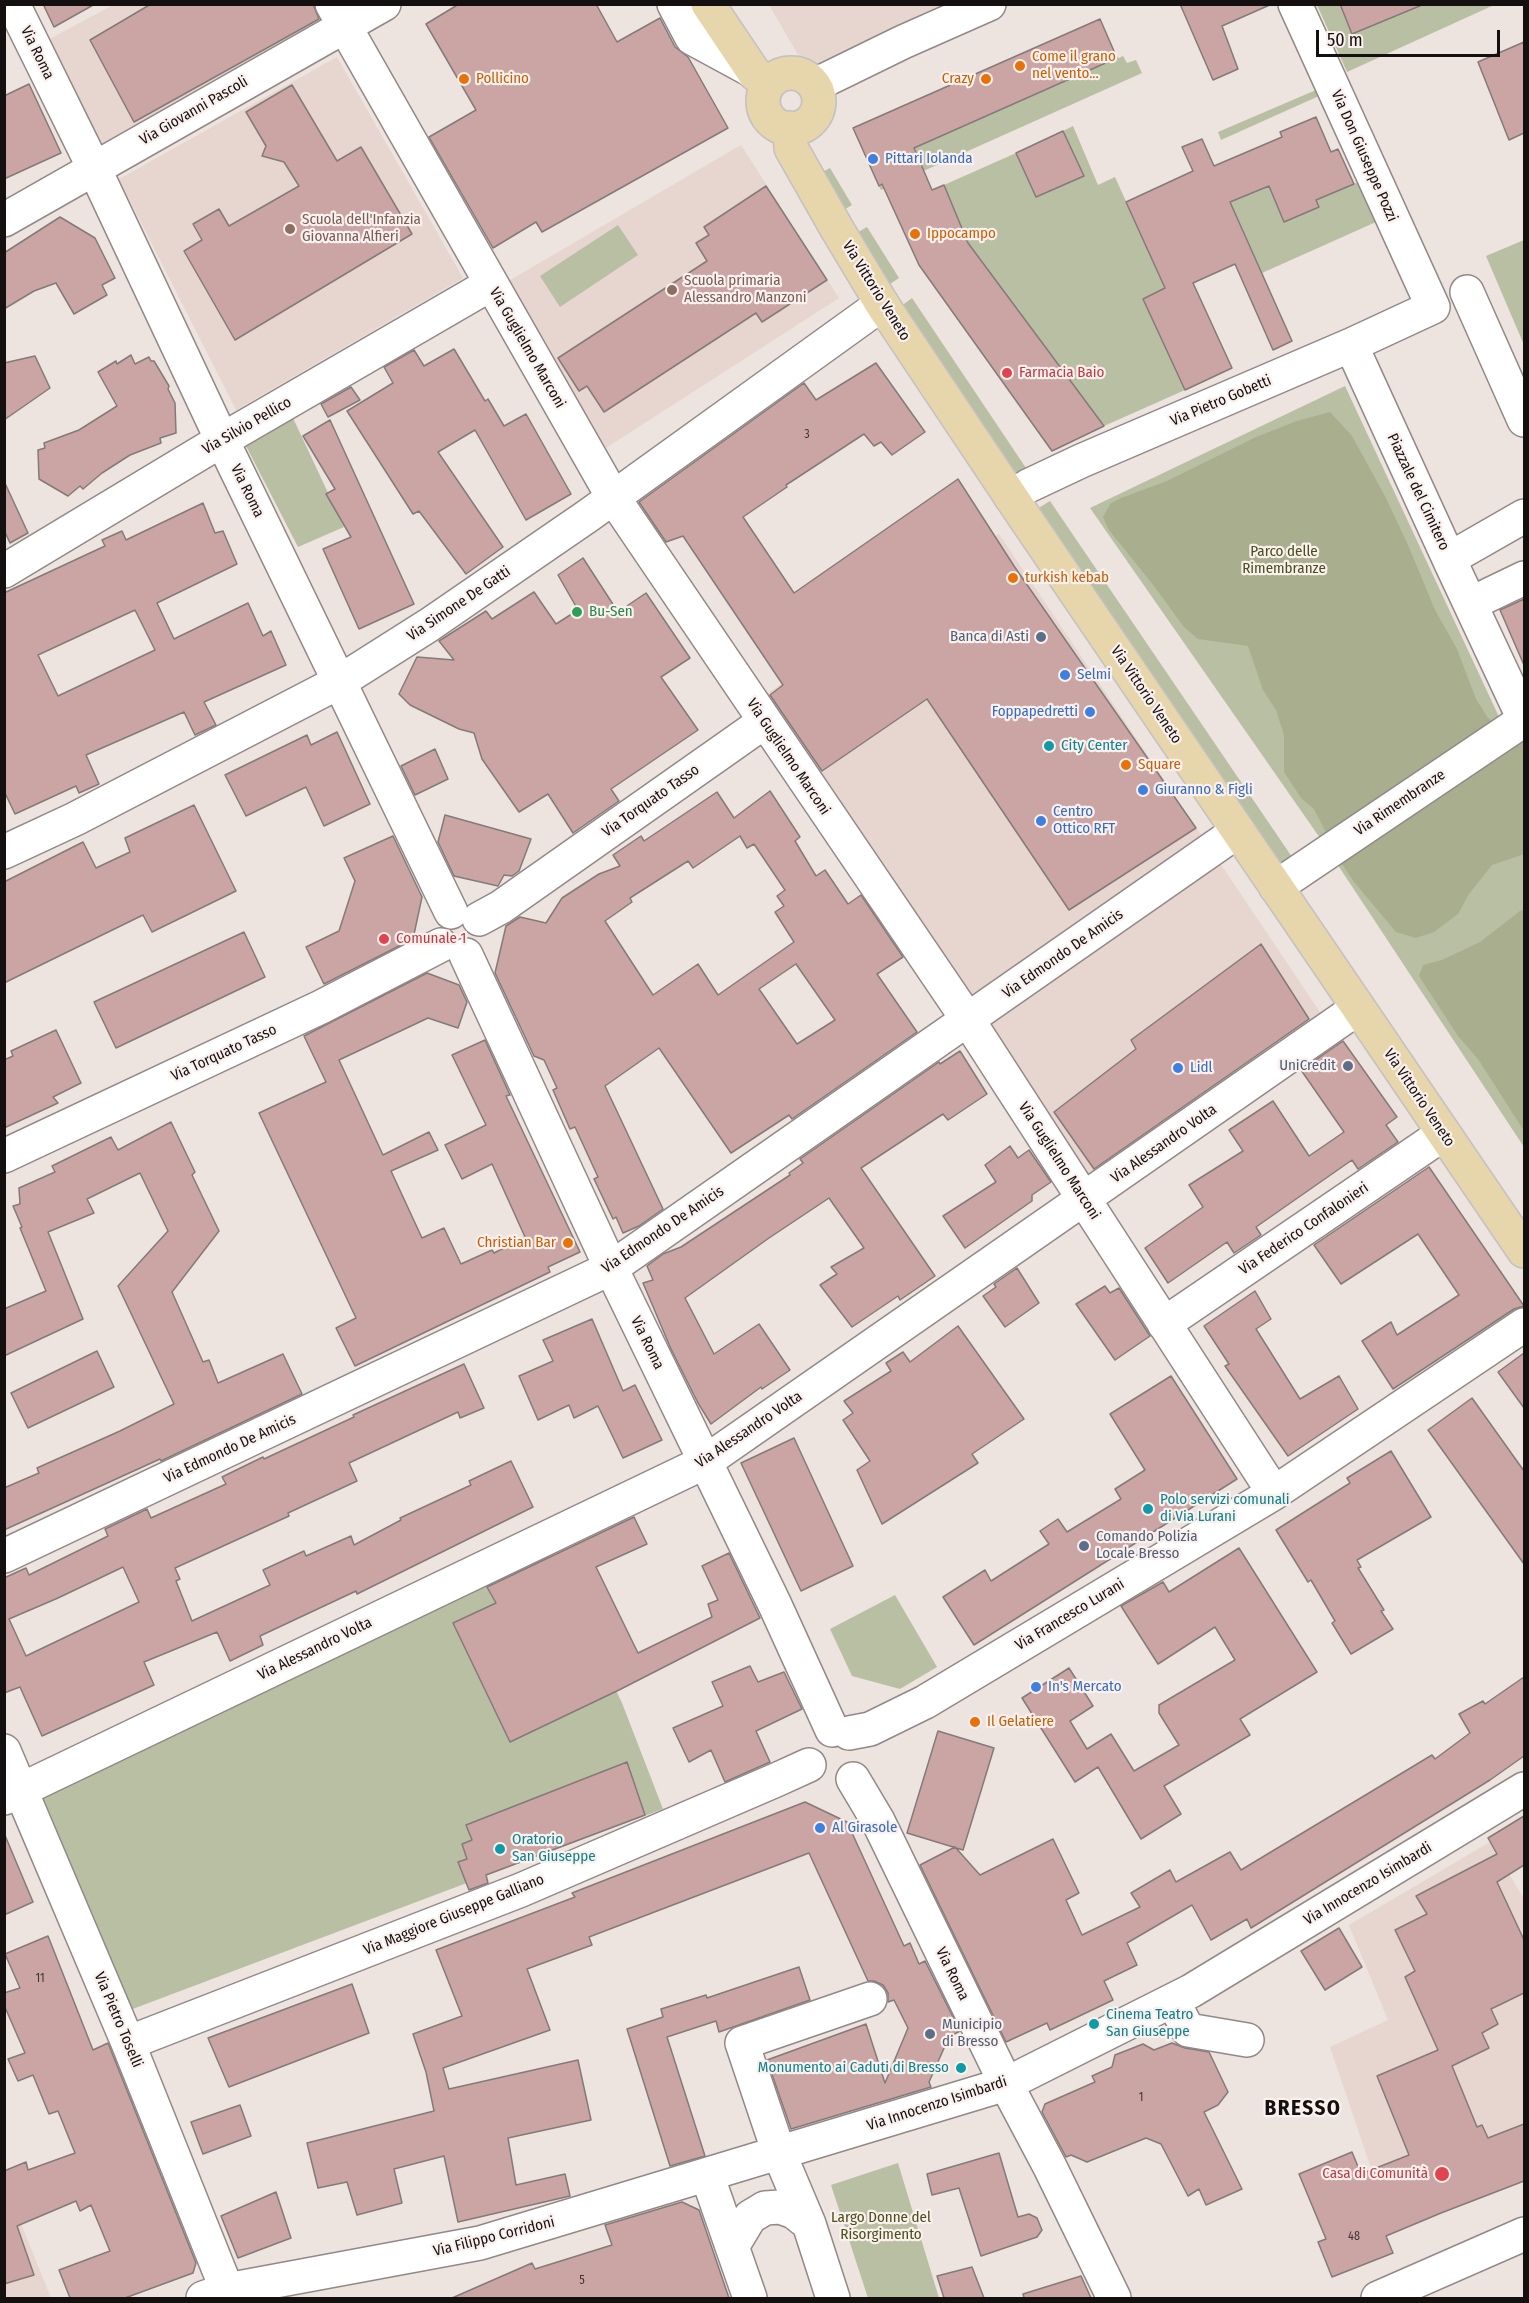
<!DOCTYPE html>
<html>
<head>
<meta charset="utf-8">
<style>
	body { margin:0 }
	#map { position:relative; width:1529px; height:2303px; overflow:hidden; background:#ede3df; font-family:"Fira Sans Condensed",sans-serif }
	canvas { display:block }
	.frame { position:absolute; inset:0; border:6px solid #14100f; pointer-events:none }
	.scale { position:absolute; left:1316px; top:30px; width:184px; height:27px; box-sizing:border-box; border:3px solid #14100f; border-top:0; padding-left:8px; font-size:18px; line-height:21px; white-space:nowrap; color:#14100f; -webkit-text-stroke:4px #faf0ed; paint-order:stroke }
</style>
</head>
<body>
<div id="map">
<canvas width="1529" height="2303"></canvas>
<div class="frame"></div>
<div class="scale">50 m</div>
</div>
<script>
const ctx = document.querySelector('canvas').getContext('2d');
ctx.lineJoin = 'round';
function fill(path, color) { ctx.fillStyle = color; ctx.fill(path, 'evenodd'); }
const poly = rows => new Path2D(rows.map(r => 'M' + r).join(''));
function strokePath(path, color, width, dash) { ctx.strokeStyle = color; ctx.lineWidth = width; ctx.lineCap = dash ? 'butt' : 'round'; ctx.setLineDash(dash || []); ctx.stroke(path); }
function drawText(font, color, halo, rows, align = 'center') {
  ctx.font = font + ' "Fira Sans Condensed",sans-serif'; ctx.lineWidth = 4.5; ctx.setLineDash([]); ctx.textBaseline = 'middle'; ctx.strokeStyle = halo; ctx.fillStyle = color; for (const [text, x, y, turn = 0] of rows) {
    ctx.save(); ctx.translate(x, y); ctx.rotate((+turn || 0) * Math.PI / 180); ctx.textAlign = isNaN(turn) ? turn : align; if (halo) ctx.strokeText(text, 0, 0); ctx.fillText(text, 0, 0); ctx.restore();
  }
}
fill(poly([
	[113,5,366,5,103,153,46,41],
	[769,5,952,5,807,70],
	[337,57,463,278,236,410,119,179],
	[741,145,839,298,606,448,505,283],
	[999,534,1326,1021,1093,1183,758,700],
	[1490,1842,1524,1899,1524,2123,1500,2134,1504,2180,1482,2125,1372,2171,1330,2047,1388,2020,1349,1925],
	[5,2184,51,2298,5,2298]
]), '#e7d5cf');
fill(poly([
	[1317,5,1494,5,1347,72],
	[1123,56,1127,63,1136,60,1142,73,881,190,879,186,922,167,914,148],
	[1316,90,1319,96,1221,140,1218,132],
	[1073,126,1098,185,1115,177,1165,288,1143,299,1185,390,1104,426,968,243,944,185,1016,153,1036,197,1083,176,1063,131],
	[1236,165,1249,195,1269,186,1284,222,1319,207,1316,200,1358,182,1376,222,1262,273,1217,173],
	[830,168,852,205,842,211,819,174],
	[618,225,638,255,560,307,540,276],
	[867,227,899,278,887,286,855,234],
	[1524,240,1524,345,1486,256],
	[912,298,1028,471,1017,479,900,307],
	[1345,386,1500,719,1524,718,1524,1147,1320,838,1090,508],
	[293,418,344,527,298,547,246,446],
	[1050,501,1292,857,1280,866,1037,509],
	[548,1549,622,1703,663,1809,130,2010,36,1797],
	[895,1595,937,1667,900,1689,852,1676,830,1629],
	[898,2163,939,2298,868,2298,831,2185]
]), '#b9bfa2');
fill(poly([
	[1330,412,1352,436,1386,498,1408,545,1435,610,1457,649,1476,699,1488,718,1509,736,1524,744,1524,854,1492,865,1469,894,1458,914,1434,932,1416,938,1396,932,1354,882,1342,864,1314,809,1301,798,1284,772,1284,735,1276,710,1263,690,1248,646,1198,639,1184,627,1154,586,1109,530,1103,517,1111,503,1121,498,1167,481,1256,437,1297,421],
	[1524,910,1524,1131,1478,1059,1458,1036,1419,976,1423,965,1442,960,1480,942,1520,911]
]), '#a8ae8e');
const building = poly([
	[43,4,95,4,54,27,43,4],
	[151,4,313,4,319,19,134,122,90,40,151,4],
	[459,4,596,4,617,42,660,18,675,47,688,57,728,128,542,232,536,222,493,248,429,137,476,110,426,24,459,4],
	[1180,4,1272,4,1222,26,1238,69,1213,80,1180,4],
	[1340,4,1422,4,1422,5,1352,34,1340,4],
	[1100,19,1117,58,914,148,932,190,944,185,968,243,1104,426,1052,451,919,265,882,184,879,186,853,128,1100,19],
	[1524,42,1524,133,1509,140,1478,62,1524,42],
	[29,84,61,153,4,179,4,96,29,84],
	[292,85,337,161,361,147,412,234,235,340,184,251,202,240,193,224,219,209,229,226,299,186,284,162,262,156,266,146,246,112,292,85],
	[1316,117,1331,152,1338,149,1354,184,1316,200,1319,207,1284,222,1269,186,1230,202,1292,341,1273,350,1235,264,1193,283,1232,368,1185,390,1143,299,1165,288,1126,202,1193,171,1182,147,1202,139,1214,166,1282,137,1280,132,1316,117],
	[1063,131,1084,176,1036,197,1016,153,1063,131],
	[766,186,827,280,762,322,756,313,604,412,587,386,579,391,558,358,707,261,696,243,709,235,704,227,766,186],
	[60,217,95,238,115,278,102,285,107,295,74,314,56,283,34,291,4,309,4,253,60,217],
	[454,349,485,401,488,399,504,426,526,414,571,494,526,520,475,430,438,452,503,547,466,574,419,511,413,514,347,411,393,383,384,367,414,350,424,366,454,349],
	[131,355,135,364,149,357,151,361,154,361,169,386,168,389,175,403,176,433,160,438,161,443,130,455,102,473,83,489,80,486,68,496,39,479,38,450,45,448,44,443,79,430,117,406,98,372,116,361,117,364,131,355],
	[35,356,50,388,4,420,4,363,35,356],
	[876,363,925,432,892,455,881,442,874,446,864,434,786,485,787,487,743,517,794,593,958,479,1014,566,1196,828,1069,910,927,699,822,771,770,695,783,685,683,536,666,542,639,502,804,383,816,400,876,363],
	[351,387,360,400,328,417,321,404,351,387],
	[330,420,414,604,359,629,323,549,351,537,326,494,335,489,303,436,330,420],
	[4,481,28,533,10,543,4,530,4,481],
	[203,503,215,533,223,531,237,564,157,603,174,639,248,603,263,636,271,631,286,665,204,702,216,725,195,735,184,712,86,755,99,784,79,793,76,786,15,814,4,791,4,593,105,546,102,540,122,531,126,540,203,503],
	[135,610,155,650,58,696,38,655,135,610],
	[583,558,618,612,646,593,690,658,661,677,698,730,611,789,619,801,573,833,548,794,519,812,482,759,474,733,459,729,410,705,399,694,417,657,454,660,439,641,486,611,492,619,534,592,556,624,578,610,558,575,583,558],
	[1524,599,1524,665,1500,610,1524,599],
	[337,732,370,804,324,826,306,787,246,816,225,775,307,735,311,745,337,732],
	[435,749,448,779,415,795,401,766,435,749],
	[770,791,800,837,795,841,816,876,825,870,848,904,861,895,903,957,877,974,917,1032,792,1119,789,1115,731,1153,659,1048,605,1086,663,1209,639,1226,623,1233,616,1217,613,1219,594,1179,598,1177,575,1127,570,1129,553,1090,557,1088,544,1060,534,1056,495,973,506,926,520,917,546,923,562,898,599,874,620,866,613,855,641,836,644,841,717,792,734,818,770,791],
	[740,836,747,848,754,844,785,890,777,896,784,906,775,912,794,942,718,995,698,964,653,995,605,921,632,902,630,898,688,861,693,868,740,836],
	[796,964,835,1020,797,1044,759,989,796,964],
	[194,805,236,891,152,932,143,915,4,983,4,882,83,842,96,868,130,852,125,838,194,805],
	[445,815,531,839,519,871,512,876,504,875,498,886,454,876,438,842,445,815],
	[393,836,422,897,413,939,324,984,306,947,339,931,355,881,344,858,393,836],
	[244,932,265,977,116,1048,94,1002,244,932],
	[1261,944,1309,1019,1094,1169,1054,1112,1136,1049,1131,1040,1261,944],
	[427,973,459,985,467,1002,458,1028,428,1018,339,1060,383,1155,429,1132,438,1150,391,1171,422,1238,444,1228,461,1264,492,1250,494,1253,525,1237,492,1164,462,1179,445,1145,486,1125,452,1055,485,1040,510,1095,506,1096,580,1252,548,1267,550,1272,355,1366,336,1328,356,1318,259,1113,326,1082,304,1036,427,973],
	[56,1030,81,1083,53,1097,58,1103,4,1128,4,1060,13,1056,11,1051,56,1030],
	[1343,1041,1397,1117,1386,1125,1398,1142,1358,1169,1352,1160,1256,1227,1261,1235,1234,1253,1227,1242,1168,1283,1145,1248,1203,1207,1189,1185,1243,1151,1229,1130,1273,1101,1309,1156,1344,1132,1301,1070,1343,1041],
	[960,1051,987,1094,948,1120,943,1114,861,1168,935,1276,900,1300,898,1296,852,1327,820,1285,837,1274,831,1267,864,1248,829,1198,769,1238,685,1298,714,1354,759,1324,790,1370,762,1389,761,1387,711,1424,698,1403,671,1349,643,1283,653,1280,647,1266,663,1254,681,1247,790,1175,789,1173,803,1163,800,1159,939,1062,940,1064,960,1051],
	[171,1122,195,1172,192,1175,219,1231,172,1292,203,1362,209,1360,218,1383,283,1354,302,1394,161,1461,160,1459,4,1530,4,1488,39,1473,37,1468,120,1431,174,1404,118,1286,168,1231,140,1173,87,1199,94,1213,48,1232,83,1319,4,1356,4,1309,46,1291,20,1228,22,1227,13,1206,20,1204,19,1188,55,1172,52,1166,111,1137,118,1150,171,1122],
	[1010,1146,1018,1158,1029,1150,1051,1182,1032,1195,1032,1201,965,1248,943,1216,996,1182,985,1165,1010,1146],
	[1429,1167,1524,1306,1514,1309,1393,1389,1362,1341,1391,1322,1397,1335,1459,1295,1418,1234,1341,1284,1314,1245,1429,1167],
	[1017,1268,1039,1303,1005,1327,983,1296,996,1287,994,1284,1017,1268],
	[1105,1286,1110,1293,1119,1288,1150,1336,1115,1360,1076,1304,1105,1286],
	[1255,1291,1271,1319,1256,1329,1300,1399,1339,1376,1358,1409,1288,1456,1225,1366,1229,1364,1204,1326,1255,1291],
	[592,1319,623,1391,635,1385,662,1440,623,1458,598,1406,574,1418,569,1405,538,1420,519,1376,553,1361,543,1340,592,1319],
	[958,1326,1024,1419,972,1454,978,1463,882,1524,857,1470,870,1461,843,1420,853,1413,844,1401,891,1371,886,1363,903,1352,910,1362,958,1326],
	[97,1351,114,1387,28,1428,11,1393,97,1351],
	[1524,1353,1524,1408,1498,1372,1524,1353],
	[464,1364,484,1408,460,1418,458,1412,349,1463,357,1481,288,1513,289,1516,175,1568,180,1579,176,1581,192,1621,270,1585,263,1570,304,1551,306,1556,351,1536,354,1545,401,1520,400,1518,471,1485,469,1481,511,1461,533,1507,357,1594,356,1591,260,1636,263,1645,230,1661,217,1632,144,1662,154,1685,42,1736,20,1687,4,1693,4,1578,26,1568,29,1575,108,1536,105,1529,147,1509,151,1518,226,1484,222,1477,263,1457,264,1459,354,1417,353,1415,464,1364],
	[123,1567,139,1602,26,1656,9,1619,58,1598,123,1567],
	[1171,1376,1237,1479,974,1645,943,1597,985,1570,991,1581,1049,1544,1040,1531,1058,1519,1067,1532,1121,1499,1115,1489,1145,1470,1110,1414,1171,1376],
	[1472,1398,1524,1471,1524,1564,1428,1430,1472,1398],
	[794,1438,853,1566,801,1591,741,1463,794,1438],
	[1391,1451,1431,1517,1357,1560,1361,1567,1358,1568,1384,1610,1381,1611,1393,1629,1351,1654,1332,1623,1335,1621,1311,1580,1308,1582,1276,1530,1350,1483,1347,1478,1391,1451],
	[634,1517,647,1544,596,1567,638,1653,712,1617,708,1604,718,1600,702,1566,729,1553,760,1618,619,1690,510,1742,453,1623,496,1603,487,1587,634,1517],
	[1239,1548,1317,1672,1240,1719,1250,1735,1164,1786,1181,1814,1141,1839,1098,1767,1075,1782,1022,1698,1069,1668,1093,1706,1070,1721,1087,1749,1111,1734,1134,1771,1179,1745,1159,1713,1159,1705,1235,1660,1215,1627,1158,1664,1121,1606,1163,1582,1169,1592,1239,1548],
	[750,1666,758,1682,784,1672,802,1709,756,1731,770,1762,725,1782,711,1750,689,1762,673,1728,723,1706,712,1682,750,1666],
	[1524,1677,1524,1756,1490,1780,1251,1928,1247,1919,1211,1940,1192,1905,1127,1943,1137,1965,1104,1981,1113,2000,1050,2030,1047,2023,1006,2042,920,1865,955,1847,980,1875,1053,1839,1079,1893,1066,1900,1082,1935,1140,1907,1131,1893,1170,1870,1176,1882,1230,1852,1241,1870,1432,1755,1435,1759,1470,1733,1459,1714,1483,1701,1485,1704,1524,1677],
	[938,1731,994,1748,963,1850,907,1833,938,1731],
	[627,1762,645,1815,486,1875,488,1883,469,1890,458,1862,467,1859,462,1844,472,1840,466,1825,627,1762],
	[805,1802,847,1822,904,1946,910,1943,919,1964,925,1961,960,2031,949,2037,929,2082,931,2087,791,2129,767,2060,866,2024,885,2083,908,2028,894,2000,888,2002,888,1993,883,1985,874,1981,868,1981,809,1853,589,1937,592,1945,527,1969,550,2030,443,2068,449,2089,578,2060,591,2120,508,2138,516,2185,565,2174,570,2196,458,2222,444,2156,394,2169,402,2203,357,2215,347,2182,318,2188,307,2143,434,2111,426,2072,413,2034,462,2016,436,1950,575,1897,572,1893,805,1802],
	[1524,1816,1524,1865,1497,1882,1524,1940,1524,1993,1491,2009,1498,2024,1482,2033,1489,2048,1452,2066,1477,2127,1482,2125,1488,2138,1524,2124,1524,2181,1441,2213,1386,2236,1393,2253,1332,2277,1318,2242,1326,2239,1299,2174,1352,2152,1361,2174,1409,2155,1377,2076,1438,2050,1405,1977,1415,1971,1395,1930,1427,1914,1416,1896,1497,1854,1488,1838,1524,1816],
	[4,1833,33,1902,4,1915,4,1833],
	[1339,1928,1362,1967,1325,1990,1301,1951,1339,1928],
	[48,1936,93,2050,108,2043,196,2263,193,2273,125,2298,70,2298,59,2270,110,2251,91,2205,80,2211,76,2201,17,2226,34,2275,4,2284,4,2171,26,2162,28,2170,75,2153,58,2111,49,2114,33,2075,18,2081,8,2059,25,2053,4,2005,4,1993,20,1988,5,1954,48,1936],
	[799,1967,810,2000,719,2032,716,2021,667,2037,705,2156,670,2166,627,2029,663,2017,661,2009,706,1995,707,1998,799,1967],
	[352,1984,369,2033,229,2087,208,2038,352,1984],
	[1172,2043,1185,2048,1209,2052,1228,2092,1218,2105,1204,2112,1242,2189,1206,2205,1199,2189,1188,2196,1161,2144,1146,2138,1087,2162,1071,2155,1066,2157,1042,2112,1045,2104,1095,2082,1092,2076,1112,2067,1115,2055,1143,2044,1154,2050,1172,2043],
	[240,2105,251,2136,203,2154,191,2122,240,2105],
	[999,2153,1018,2217,1029,2214,1037,2218,1042,2230,1037,2237,981,2256,959,2188,932,2195,927,2174,999,2153],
	[276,2192,291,2238,238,2258,221,2216,276,2192],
	[682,2202,699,2210,729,2298,452,2298,532,2263,535,2269,612,2245,605,2225,682,2202],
	[972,2267,984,2298,944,2298,937,2276,972,2267],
	[1081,2276,1091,2298,1024,2298,1023,2294,1081,2276]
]);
fill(building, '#caa5a3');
strokePath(building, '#847a7a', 1.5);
const minor = poly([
	[13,4,94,168,222,440,451,912],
	[332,4,613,497,968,1020,1274,1493],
	[674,4,692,38,751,70],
	[815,85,903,42,989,4],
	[4,220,384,4],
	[1467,292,1524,420],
	[1351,345,1449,559,1524,516],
	[1011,497,1028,486,1081,461,1351,345,1433,307,1295,4],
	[1449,559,1524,719],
	[4,571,222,440,491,284],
	[1470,604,1524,578],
	[4,852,75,819,339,682,429,625,589,515,882,304],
	[1276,887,1524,720],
	[479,919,501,907,764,722],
	[466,955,611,1268,775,1605,832,1730],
	[4,1156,321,1007,441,945],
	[1164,1324,1443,1134],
	[4,1556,611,1268,1238,831],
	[849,1733,870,1729,925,1702,1274,1493,1524,1325],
	[4,1751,128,2043,227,2290],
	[853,1779,878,1821,1006,2084,1050,2167,1114,2298],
	[4,1798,705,1462,1358,1008],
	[1173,2001,1188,2030,1247,2040],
	[128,2043,521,1890,776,1780,809,1765],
	[707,2175,750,2298],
	[732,2247,750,2217,765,2208,780,2207,794,2212,809,2224],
	[203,2298,227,2290,480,2243,1006,2084,1191,1991,1524,1789],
	[833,2298,809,2224,779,2153,742,2043,870,1999],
	[1378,2298,1524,2234]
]);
const major = poly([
	[708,4,755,74,769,83],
	'763 101a28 28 0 1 1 56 0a28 28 0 1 1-56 0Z',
	[790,128,791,148,837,229,882,304,1021,512,1524,1251]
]);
strokePath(minor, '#928986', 36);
strokePath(major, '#c2c1c1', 36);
strokePath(minor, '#fff', 33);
strokePath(major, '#e7d6ac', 33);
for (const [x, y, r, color] of [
	[1020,66,6,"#e8710a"],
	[464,79,6,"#e8710a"],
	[986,79,6,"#e8710a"],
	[873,159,6,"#3f7fe0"],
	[290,229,6,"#8d6e63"],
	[915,234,6,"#e8710a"],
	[672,290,6,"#8d6e63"],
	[1007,373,6,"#e0444e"],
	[1013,578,6,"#e8710a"],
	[577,612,6,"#2e9e5b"],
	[1041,637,6,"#5c6f8a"],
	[1065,675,6,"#3f7fe0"],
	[1090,712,6,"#3f7fe0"],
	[1049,746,6,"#0f9aa8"],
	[1126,765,6,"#e8710a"],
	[1143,790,6,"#3f7fe0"],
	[1041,821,6,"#3f7fe0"],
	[384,939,6,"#e0444e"],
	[1348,1066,6,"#5c6f8a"],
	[1178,1068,6,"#3f7fe0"],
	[568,1243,6,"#e8710a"],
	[1148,1509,6,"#0f9aa8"],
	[1084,1546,6,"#5c6f8a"],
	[1036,1687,6,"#3f7fe0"],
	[975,1722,6,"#e8710a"],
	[820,1828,6,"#3f7fe0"],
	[500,1849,6,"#0f9aa8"],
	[1094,2024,6,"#0f9aa8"],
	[930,2034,6,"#5c6f8a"],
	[961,2068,6,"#0f9aa8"],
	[1442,2174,8,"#e0444e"]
]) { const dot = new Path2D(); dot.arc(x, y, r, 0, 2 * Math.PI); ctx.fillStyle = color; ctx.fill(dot); strokePath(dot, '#faf0ed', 2); }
drawText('12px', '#423534', null, [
	["3",807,435],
	["11",40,1979],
	["1",1141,2098],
	["48",1354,2237],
	["5",582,2281]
]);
drawText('15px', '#14100f', '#faf0ed', [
	["Via Roma",37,53,64],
	["Via Giovanni Pascoli",194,111,-30],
	["Via Don Giuseppe Pozzi",1364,156,66],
	["Via Vittorio Veneto",876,291,58],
	["Via Guglielmo Marconi",527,348,60],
	["Via Pietro Gobetti",1221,401,-23],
	["Via Silvio Pellico",247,426,-30],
	["Via Roma",247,491,64],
	["Piazzale del Cimitero",1418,492,65],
	["Via Simone De Gatti",459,604,-34],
	["Via Vittorio Veneto",1146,695,56],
	["Via Guglielmo Marconi",788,757,56],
	["Via Torquato Tasso",651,801,-35],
	["Via Rimembranze",1400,803,-34],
	["Via Edmondo De Amicis",1063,954,-35],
	["Via Torquato Tasso",224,1053,-25],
	["Via Vittorio Veneto",1419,1098,56],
	["Via Alessandro Volta",1164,1144,-35],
	["Via Guglielmo Marconi",1059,1161,57],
	["Via Federico Confalonieri",1304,1229,-34],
	["Via Edmondo De Amicis",663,1230,-34],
	["Via Roma",647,1343,64],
	["Via Alessandro Volta",749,1430,-34],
	["Via Edmondo De Amicis",230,1449,-25],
	["Via Francesco Lurani",1070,1615,-31],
	["Via Alessandro Volta",315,1649,-26],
	["Via Innocenzo Isimbardi",1368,1884,-31],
	["Via Maggiore Giuseppe Galliano",454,1915,-22],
	["Via Roma",952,1974,64],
	["Via Pietro Toselli",118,2020,67],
	["Via Innocenzo Isimbardi",937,2104,-18],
	["Via Filippo Corridoni",494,2237,-14]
]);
drawText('15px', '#c56008', '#faf0ed', [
	["Come il grano",1032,57],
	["nel vento...",1032,74],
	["Pollicino",476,79],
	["Crazy",974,79,"right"],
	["Ippocampo",927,234],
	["turkish kebab",1025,578],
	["Square",1138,765],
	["Christian Bar",556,1243,"right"],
	["Il Gelatiere",987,1722]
], 'left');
drawText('15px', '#366cbe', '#faf0ed', [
	["Pittari Iolanda",885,159],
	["Selmi",1077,675],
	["Foppapedretti",1078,712,"right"],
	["Giuranno & Figli",1155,790],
	["Centro",1053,812],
	["Ottico RFT",1053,829],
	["Lidl",1190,1068],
	["In's Mercato",1048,1687],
	["Al Girasole",832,1828]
], 'left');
drawText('15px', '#785e54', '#faf0ed', [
	["Scuola dell'Infanzia",302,220],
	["Giovanna Alfieri",302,237],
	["Scuola primaria",684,281],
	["Alessandro Manzoni",684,298]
], 'left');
drawText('15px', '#be3a42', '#faf0ed', [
	["Farmacia Baio",1019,373],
	["Comunale 1",396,939],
	["Casa di Comunità",1428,2174,"right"]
], 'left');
drawText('15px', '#474f1a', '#faf0ed', [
	["Parco delle",1284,552],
	["Rimembranze",1284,569],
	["Largo Donne del",881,2218],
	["Risorgimento",881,2235]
]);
drawText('15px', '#27864d', '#faf0ed', [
	["Bu-Sen",589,612]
], 'left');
drawText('15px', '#4e5e75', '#faf0ed', [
	["Banca di Asti",1029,637],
	["UniCredit",1336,1066],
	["Comando Polizia",1096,1537,"left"],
	["Locale Bresso",1096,1554,"left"],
	["Municipio",942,2025,"left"],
	["di Bresso",942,2042,"left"]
], 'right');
drawText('15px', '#0d838f', '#faf0ed', [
	["City Center",1061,746],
	["Polo servizi comunali",1160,1500],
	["di Via Lurani",1160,1517],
	["Oratorio",512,1840],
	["San Giuseppe",512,1857],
	["Cinema Teatro",1106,2015],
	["San Giuseppe",1106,2032],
	["Monumento ai Caduti di Bresso",949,2068,"right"]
], 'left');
ctx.letterSpacing = '1.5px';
drawText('bold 21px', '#14100f', '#faf0ed', [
	["BRESSO",1303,2109]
]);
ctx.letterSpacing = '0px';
</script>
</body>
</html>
